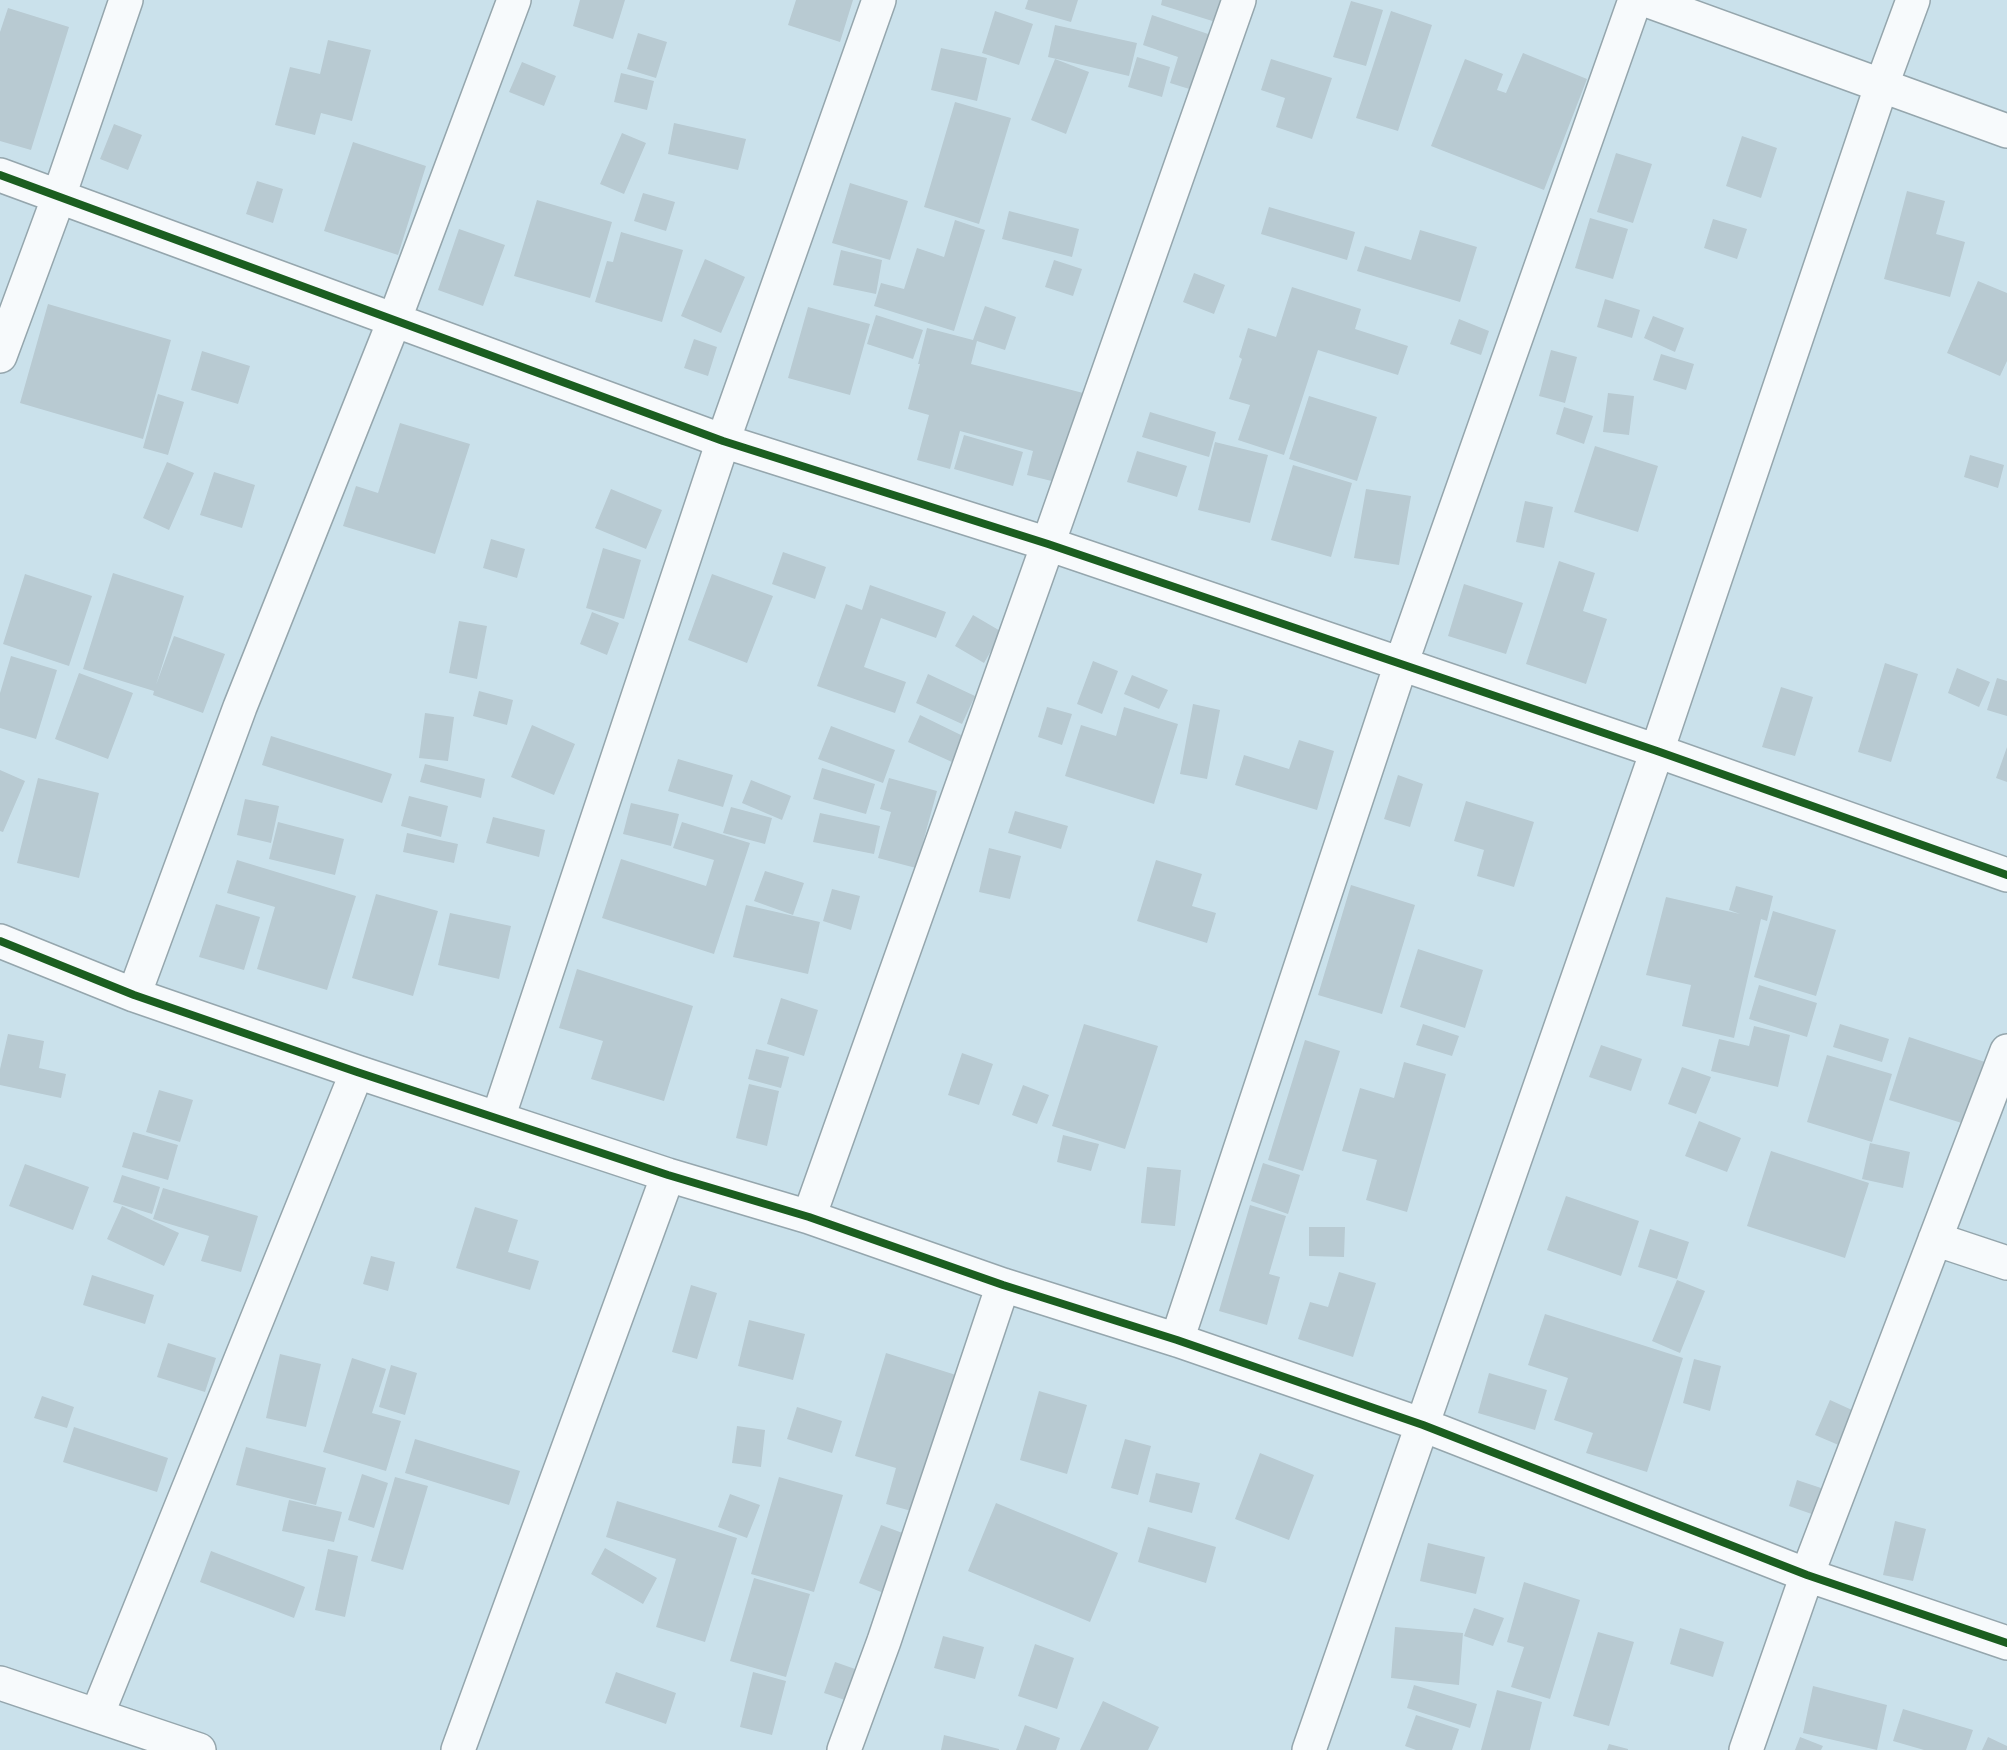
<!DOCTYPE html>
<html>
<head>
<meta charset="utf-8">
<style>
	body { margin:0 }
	canvas { display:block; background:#cae1eb }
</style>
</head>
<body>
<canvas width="2007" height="1750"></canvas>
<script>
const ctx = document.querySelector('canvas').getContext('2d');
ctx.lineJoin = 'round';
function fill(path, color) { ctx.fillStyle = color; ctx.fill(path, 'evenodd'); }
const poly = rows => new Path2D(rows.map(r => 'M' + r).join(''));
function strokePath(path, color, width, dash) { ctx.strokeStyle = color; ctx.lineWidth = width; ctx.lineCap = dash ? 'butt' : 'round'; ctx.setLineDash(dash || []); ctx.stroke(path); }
fill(poly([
	[580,0,625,0,613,39,573,26],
	[796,0,853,0,840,42,788,25],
	[1028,0,1078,0,1071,22,1025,9],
	[1162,0,1229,0,1222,24,1161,5],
	[1351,1,1383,10,1366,66,1333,57],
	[8,8,69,27,31,150,0,141,0,32],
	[995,11,1033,24,1019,65,982,53],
	[1391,11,1432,25,1398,131,1356,118],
	[1152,15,1217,37,1199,92,1170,83,1178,57,1143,45],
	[1055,25,1137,43,1129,76,1048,57],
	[638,33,667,42,656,78,627,69],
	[328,40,371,50,352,121,321,113,315,135,275,125,290,67,320,74],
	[941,48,987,58,977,101,931,90],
	[1523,53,1587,79,1544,190,1431,146,1465,59,1503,74,1497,90,1506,93],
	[1137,57,1170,67,1162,97,1128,87],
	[1055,59,1089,72,1066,134,1031,120],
	[1271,59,1332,78,1312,139,1276,127,1285,98,1261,90],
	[522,62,556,76,544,106,509,92],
	[621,73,654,81,647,110,614,102],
	[955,102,1011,118,979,224,924,207],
	[674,123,746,139,738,170,668,154],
	[114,124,142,135,128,170,100,159],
	[622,133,646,143,624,194,600,184],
	[1742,136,1777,148,1761,198,1726,186],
	[353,142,426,166,398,255,324,231],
	[1616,153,1652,164,1633,223,1597,212],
	[257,181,283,189,273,223,246,214],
	[850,183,908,201,890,260,832,243],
	[1907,191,1945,201,1936,234,1965,242,1950,297,1884,279],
	[643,193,675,202,666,231,634,221],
	[537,200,612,222,590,298,514,276],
	[1269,207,1355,232,1347,260,1261,234],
	[1009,211,1079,229,1072,257,1002,239],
	[1590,218,1628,229,1613,279,1575,268],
	[1713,219,1747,229,1737,259,1704,248],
	[955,220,985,230,954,331,874,306,881,283,904,289,917,248,944,257],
	[459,229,505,245,483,306,438,290],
	[1420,230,1477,247,1460,302,1357,271,1365,246,1411,260],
	[621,232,683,250,662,322,595,302,607,261,613,262],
	[841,250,882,260,876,294,833,285],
	[705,259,745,277,721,333,681,316],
	[1054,260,1082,269,1073,296,1045,287],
	[1194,273,1225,285,1214,314,1183,302],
	[1978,281,2007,293,2007,361,2000,376,1947,353],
	[1292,287,1361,309,1355,329,1408,346,1398,375,1318,350,1284,455,1238,440,1250,405,1229,399,1242,359,1239,357,1248,328,1276,337],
	[1605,299,1640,310,1632,338,1597,327],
	[48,304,171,340,143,439,20,403],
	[985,306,1016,317,1005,350,977,341,971,364,1087,394,1064,484,1027,475,1033,451,960,431,950,469,917,460,929,415,908,409,920,364,918,364,927,328,973,340],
	[808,307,870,324,850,395,788,378],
	[876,315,923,330,913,359,867,344],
	[1653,316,1684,328,1675,352,1644,338],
	[1459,319,1489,331,1481,355,1450,344],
	[694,339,717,347,708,376,684,368],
	[1551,350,1577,357,1565,403,1539,396],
	[202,351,250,366,238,404,191,390],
	[1661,354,1694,364,1686,390,1653,380],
	[1608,393,1634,396,1629,435,1603,432],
	[158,394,184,402,168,455,143,448],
	[1309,396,1377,417,1357,481,1289,459],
	[1564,407,1593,416,1584,444,1556,434],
	[1150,412,1216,432,1209,457,1142,437],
	[400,423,470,444,435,554,343,526,356,486,378,493],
	[964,435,1023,452,1013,486,954,469],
	[1215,442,1268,455,1250,523,1198,510],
	[1595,446,1658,466,1638,532,1574,512],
	[1137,451,1187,466,1177,497,1127,482],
	[1970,455,2004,465,1998,488,1964,477],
	[167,462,194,473,169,530,143,518],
	[1293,465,1352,483,1331,557,1271,540],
	[214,472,255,485,242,528,200,515],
	[611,489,662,510,646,549,595,528],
	[1366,489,1411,496,1399,565,1354,558],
	[1525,501,1553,507,1544,548,1516,542],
	[491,539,525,549,517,578,483,568],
	[603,548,641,560,624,619,586,608],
	[783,552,826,567,815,599,772,584],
	[1559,561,1595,573,1583,611,1607,619,1586,684,1526,664],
	[113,573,184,596,156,685,174,636,225,654,203,713,153,695,154,691,83,669],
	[25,574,92,596,69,666,3,644],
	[712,574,773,596,747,663,688,640],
	[1464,584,1523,603,1506,654,1448,636],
	[870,585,946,612,936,638,881,618,864,667,906,682,895,713,817,686,846,604,862,610],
	[592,612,619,623,607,655,580,644],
	[973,615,1002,632,984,663,955,646],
	[459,621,487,626,477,679,449,673],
	[11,656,57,670,36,739,0,728,0,693],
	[1093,661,1118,671,1102,714,1077,704],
	[1885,663,1918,674,1891,762,1858,752],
	[1957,668,1990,682,1979,707,1948,693],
	[79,673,133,693,108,759,55,739],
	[928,674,975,696,962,724,916,703],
	[1132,675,1168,690,1159,709,1124,694],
	[1997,678,2007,681,2007,716,1987,710],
	[1781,687,1813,697,1795,756,1762,747],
	[479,691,513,700,507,725,473,716],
	[1193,704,1220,710,1207,779,1180,774],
	[1047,707,1072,714,1062,745,1038,737],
	[1124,707,1178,724,1154,804,1065,776,1081,725,1116,736],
	[425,713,454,717,448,761,419,758],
	[920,715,963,736,952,762,908,742],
	[532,725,575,744,554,795,511,777],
	[831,726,895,750,883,783,818,759],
	[271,736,392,774,382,803,262,765],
	[1299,740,1334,751,1317,810,1235,785,1244,755,1289,769],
	[2007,747,2007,782,1996,778],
	[678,759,733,775,723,807,668,791],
	[425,764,485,779,481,798,420,782],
	[822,768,875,784,866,814,813,799],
	[0,770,25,781,3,832,0,831],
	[1398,775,1423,784,1410,827,1384,819],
	[38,778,99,793,79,878,17,863],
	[889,778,937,791,916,868,878,858,891,812,880,809],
	[751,780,791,796,782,820,742,803],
	[409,796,448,806,441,837,401,826],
	[245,799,279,806,271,843,237,835],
	[1466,801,1534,822,1514,887,1477,876,1484,850,1454,841],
	[631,803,679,814,671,846,623,834],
	[731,807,772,818,765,844,723,833],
	[1015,811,1068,826,1061,849,1008,833],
	[820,813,880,826,874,854,813,842],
	[493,817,545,830,539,857,486,843],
	[278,822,344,839,335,875,269,859],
	[682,822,750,843,714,954,602,918,621,859,706,886,714,860,673,848],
	[407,833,458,844,454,863,403,852],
	[989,848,1021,856,1010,899,979,892],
	[237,860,356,896,327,990,257,969,275,907,227,893],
	[1156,860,1202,874,1192,906,1216,913,1207,943,1137,921],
	[765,871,804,883,793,915,754,901],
	[1351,885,1415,905,1382,1014,1318,995],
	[1736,886,1773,896,1767,921,1761,919,1734,1038,1682,1026,1691,985,1646,975,1666,897,1740,914,1729,910],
	[832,889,860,896,851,930,823,921],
	[376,894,438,911,413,996,352,978],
	[216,904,260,917,244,970,199,957],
	[746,905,820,922,808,974,733,957],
	[1773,911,1836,930,1816,996,1754,977],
	[450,913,511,926,499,979,438,965],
	[1418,949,1483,970,1465,1028,1400,1007],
	[577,969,693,1006,664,1101,591,1079,603,1041,559,1028],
	[1759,985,1817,1003,1807,1037,1749,1019],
	[781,998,818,1010,804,1056,767,1044],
	[1084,1024,1158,1046,1125,1149,1052,1126],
	[1423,1024,1459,1036,1452,1056,1416,1045],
	[1840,1024,1889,1039,1882,1062,1833,1047],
	[1754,1026,1790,1035,1778,1087,1711,1071,1719,1039,1749,1046],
	[8,1034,44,1041,39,1068,66,1074,61,1098,0,1085,0,1069],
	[1909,1037,1988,1063,1968,1125,1889,1100],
	[1305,1040,1340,1051,1303,1171,1268,1160],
	[1601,1045,1642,1059,1631,1091,1589,1077],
	[756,1049,789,1057,781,1088,748,1079],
	[962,1053,993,1064,979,1105,948,1095],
	[1827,1055,1892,1074,1872,1142,1807,1122],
	[1404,1062,1446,1074,1407,1212,1366,1200,1377,1160,1342,1151,1360,1088,1394,1098],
	[1682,1067,1711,1077,1696,1114,1668,1104],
	[749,1084,779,1091,767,1146,736,1138],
	[1023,1085,1049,1095,1037,1124,1012,1115],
	[159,1090,193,1100,180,1142,146,1132],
	[1699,1121,1741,1138,1727,1172,1685,1156],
	[133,1132,178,1145,168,1180,122,1167],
	[1063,1135,1099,1144,1091,1171,1057,1162],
	[1870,1143,1910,1152,1903,1188,1862,1179],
	[1771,1151,1869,1183,1845,1258,1747,1226],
	[1263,1163,1300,1175,1288,1214,1251,1201],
	[25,1164,89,1187,73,1230,9,1206],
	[1147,1167,1181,1170,1175,1226,1141,1223],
	[122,1175,160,1187,152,1214,113,1202],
	[163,1188,258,1216,241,1272,201,1261,209,1236,153,1219],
	[1566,1196,1639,1221,1621,1276,1547,1250],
	[1250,1205,1286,1216,1269,1274,1280,1277,1267,1325,1219,1311],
	[122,1206,179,1233,164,1266,107,1239],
	[475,1207,518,1220,508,1252,539,1261,530,1290,456,1268],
	[1309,1227,1345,1227,1344,1257,1309,1256],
	[1650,1229,1689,1242,1677,1279,1638,1267],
	[371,1256,395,1262,388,1291,363,1284],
	[1339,1272,1376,1283,1353,1357,1298,1339,1310,1302,1328,1307],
	[92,1275,154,1295,145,1324,83,1305],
	[1677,1280,1705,1291,1680,1353,1652,1341],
	[691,1285,717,1293,697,1359,672,1352],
	[1545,1314,1683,1358,1647,1472,1586,1453,1593,1433,1554,1420,1568,1378,1528,1365],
	[749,1320,805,1334,793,1380,738,1366],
	[168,1343,216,1358,205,1392,157,1377],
	[886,1353,956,1375,915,1512,886,1504,896,1468,855,1456],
	[280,1354,321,1364,306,1427,266,1418],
	[352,1358,386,1369,372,1413,401,1421,386,1471,323,1452],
	[1694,1359,1721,1366,1710,1411,1683,1403],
	[391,1365,417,1373,405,1415,379,1407],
	[1489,1373,1547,1390,1535,1430,1478,1413],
	[1039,1391,1087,1405,1067,1474,1020,1460],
	[42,1396,74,1407,67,1428,34,1418],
	[1830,1400,1863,1415,1848,1449,1815,1435],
	[797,1407,842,1421,832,1453,787,1439],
	[737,1426,765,1430,761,1467,732,1463],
	[74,1427,168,1458,157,1492,63,1462],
	[415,1439,520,1471,509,1505,405,1473],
	[1125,1439,1151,1446,1138,1495,1111,1488],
	[246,1447,326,1468,316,1505,236,1485],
	[1260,1453,1314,1475,1289,1540,1235,1519],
	[1156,1473,1200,1483,1192,1513,1149,1502],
	[362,1474,388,1483,374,1528,348,1520],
	[395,1477,428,1486,403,1570,371,1561],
	[779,1477,843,1495,814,1592,751,1574],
	[1797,1480,1833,1492,1823,1518,1789,1506],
	[730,1494,760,1505,747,1538,718,1527],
	[289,1500,342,1512,334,1542,282,1531],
	[617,1501,737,1538,705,1642,656,1627,676,1559,606,1537],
	[996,1503,1118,1553,1090,1622,968,1571],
	[1895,1521,1926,1529,1913,1581,1883,1575],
	[881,1525,908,1535,886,1594,859,1583],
	[1148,1527,1216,1547,1206,1583,1138,1562],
	[1428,1543,1485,1557,1476,1594,1420,1581],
	[605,1548,657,1578,643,1604,591,1574],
	[328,1549,358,1556,345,1617,315,1610],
	[211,1551,305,1587,294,1618,200,1582],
	[754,1578,810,1594,786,1677,730,1661],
	[1524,1582,1580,1600,1550,1699,1511,1687,1524,1647,1507,1642],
	[1474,1608,1504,1618,1493,1646,1464,1636],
	[1395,1627,1463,1633,1459,1685,1391,1678],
	[1680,1628,1724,1642,1713,1677,1670,1664],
	[1598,1632,1634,1642,1609,1726,1573,1716],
	[943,1636,984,1647,975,1679,934,1668],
	[1035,1644,1074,1658,1057,1709,1018,1696],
	[835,1662,858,1670,848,1701,824,1693],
	[616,1672,676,1693,666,1724,605,1703],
	[753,1672,786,1681,772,1735,740,1727],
	[1414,1685,1477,1704,1470,1728,1407,1708],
	[1813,1686,1887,1705,1877,1750,1803,1733],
	[1497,1690,1542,1702,1530,1750,1481,1750],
	[1103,1701,1159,1727,1148,1750,1080,1750],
	[1903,1709,1973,1730,1966,1750,1924,1750,1893,1741],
	[1416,1715,1459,1729,1452,1750,1416,1750,1405,1746],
	[1025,1725,1060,1738,1056,1750,1016,1750],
	[944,1735,999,1749,999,1750,941,1750],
	[1800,1737,1823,1746,1821,1750,1795,1750],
	[1988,1737,2007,1746,2007,1750,1982,1750],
	[1609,1744,1628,1749,1628,1750,1607,1750]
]), '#b8cad2');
const minor = poly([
	[1646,0,2007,131],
	[0,175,723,441,1048,544,1657,751,2007,875],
	[0,356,59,196,126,0],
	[0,941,134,995,357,1072,668,1175,809,1217,1003,1285,1177,1340,1423,1425,1807,1575,2007,1643],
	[134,995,240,707,394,321,514,0],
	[498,1118,723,441,879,0],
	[809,1217,1048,544,1239,0],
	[1935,1239,2007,1263],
	[1177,1340,1401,664,1635,0],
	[0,1683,199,1750],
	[97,1715,357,1072],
	[458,1750,668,1175],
	[844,1750,884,1641,1003,1285],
	[1309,1750,1657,751,1881,87,1913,0],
	[1746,1750,1807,1575,2007,1051]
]);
strokePath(minor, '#95a6ad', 36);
strokePath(minor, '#f7fafc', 33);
strokePath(poly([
	[0,175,723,441,1048,544,1657,751,2007,875],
	[0,941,134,995,357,1072,668,1175,809,1217,1003,1285,1177,1340,1423,1425,1807,1575,2007,1643]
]), '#1b5e20', 8);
</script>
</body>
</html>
